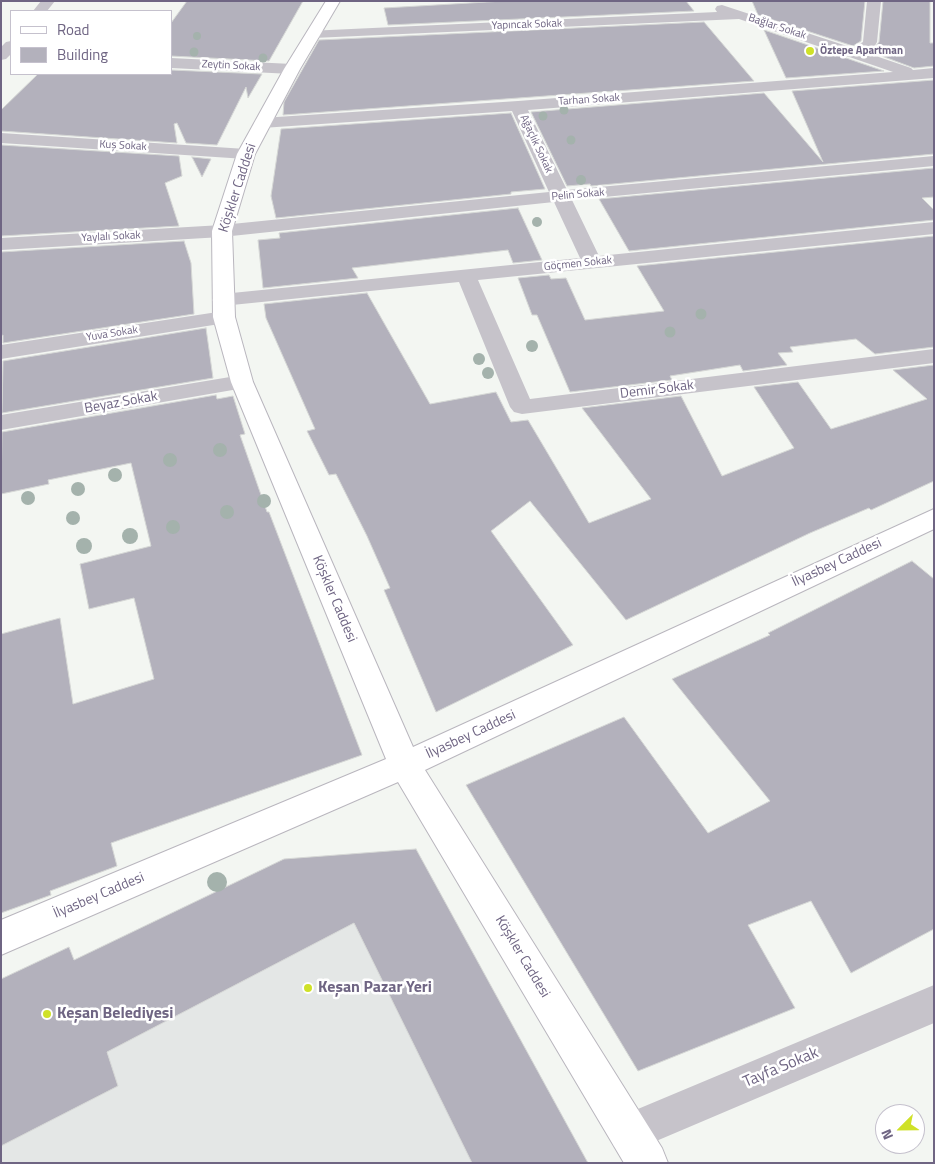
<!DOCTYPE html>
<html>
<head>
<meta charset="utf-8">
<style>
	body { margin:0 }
	#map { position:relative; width:935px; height:1164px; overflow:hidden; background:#f3f6f2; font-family:"Titillium Web",sans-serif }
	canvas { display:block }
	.frame { position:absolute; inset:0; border:2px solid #6f6583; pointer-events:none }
	.legend { position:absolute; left:10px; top:10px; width:162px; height:65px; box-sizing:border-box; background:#fff; border:1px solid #c5c1cd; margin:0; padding:6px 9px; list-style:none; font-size:15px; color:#6f6583 }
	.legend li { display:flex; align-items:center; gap:10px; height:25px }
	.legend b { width:25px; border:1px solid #c5c1cd }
	.north { position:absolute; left:875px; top:1104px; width:50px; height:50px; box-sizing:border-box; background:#fff; border:1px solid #c5c1cd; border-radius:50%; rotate:247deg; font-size:14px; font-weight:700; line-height:20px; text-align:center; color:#6f6583 }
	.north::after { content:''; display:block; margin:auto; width:18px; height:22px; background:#cfe128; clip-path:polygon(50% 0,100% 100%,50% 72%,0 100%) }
</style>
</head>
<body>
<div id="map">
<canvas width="935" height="1164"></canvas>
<div class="frame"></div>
<ul class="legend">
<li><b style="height:6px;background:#fff"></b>Road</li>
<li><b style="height:14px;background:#b3b1bc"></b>Building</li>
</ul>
<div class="north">N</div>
</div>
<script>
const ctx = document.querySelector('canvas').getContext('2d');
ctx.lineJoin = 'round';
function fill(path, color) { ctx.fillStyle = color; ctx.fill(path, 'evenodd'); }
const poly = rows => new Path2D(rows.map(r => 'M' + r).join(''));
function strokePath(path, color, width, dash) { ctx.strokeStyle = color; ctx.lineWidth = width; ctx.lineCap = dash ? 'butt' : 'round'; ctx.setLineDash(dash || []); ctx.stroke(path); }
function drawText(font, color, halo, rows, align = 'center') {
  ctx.font = font + ' "Titillium Web",sans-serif'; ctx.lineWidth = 5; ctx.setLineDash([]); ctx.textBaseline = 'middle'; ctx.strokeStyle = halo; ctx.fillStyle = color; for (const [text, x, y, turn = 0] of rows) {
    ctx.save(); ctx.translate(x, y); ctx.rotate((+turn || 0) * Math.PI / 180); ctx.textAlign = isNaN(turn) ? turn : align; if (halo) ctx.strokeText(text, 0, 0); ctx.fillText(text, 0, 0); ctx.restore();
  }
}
fill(poly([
	[354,923,472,1163,1,1163,1,1146,118,1086,107,1052]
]), '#e4e7e6');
const building = poly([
	[187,1,303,1,269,61,171,56,171,23,187,1],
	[504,1,686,1,694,11,388,25,384,8,504,1],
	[752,1,865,1,861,41,853,46,758,15,752,1],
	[883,1,930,1,930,43,934,43,934,66,914,68,871,52,879,42,883,1],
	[704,22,754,81,283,115,284,102,319,40,704,22],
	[764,30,884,71,786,78,764,30],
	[171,70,262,74,248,98,246,87,217,145,186,143,177,123,174,124,177,143,1,131,1,110,38,74,171,74,171,70],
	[934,80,934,154,591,186,590,184,567,186,531,112,764,93,823,162,792,91,934,80],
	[511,113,545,189,511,192,511,194,276,218,271,196,281,129,511,113],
	[1,145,179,156,182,176,165,183,179,226,1,236,1,145],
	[192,157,211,159,202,177,192,157],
	[934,168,934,197,922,198,934,210,934,220,629,251,599,199,934,168],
	[518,208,542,260,513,263,508,250,352,268,358,278,263,288,258,240,280,238,279,233,518,208],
	[934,236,934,347,875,354,856,339,790,347,793,352,778,353,787,365,743,371,740,365,670,376,672,380,570,392,537,315,532,315,518,278,549,275,551,279,566,278,585,320,664,311,637,266,934,236],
	[184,241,191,263,194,314,3,343,3,335,1,336,1,252,184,241],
	[367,293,430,404,496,392,511,422,528,420,589,523,651,499,582,408,681,396,722,476,794,448,754,387,798,382,831,429,927,399,893,370,934,365,934,481,871,510,869,508,810,533,626,620,530,501,491,531,573,645,436,712,384,590,390,588,367,536,336,474,329,475,307,431,315,429,266,318,264,304,367,293],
	[206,328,213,378,2,413,3,361,206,328],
	[216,395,217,399,233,396,245,434,240,435,267,512,269,512,362,755,111,843,117,866,50,891,51,895,1,913,1,634,60,618,73,704,154,679,134,598,89,609,80,564,151,546,131,463,48,480,49,484,1,494,2,432,216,395],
	[912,561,934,579,934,929,851,973,811,901,748,925,795,1008,638,1071,466,785,624,717,708,833,770,801,672,679,770,635,768,633,912,561],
	[416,849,588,1163,472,1163,354,923,107,1052,118,1086,1,1146,1,979,69,947,74,960,284,859,416,849]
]);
fill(building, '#b3b1bc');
strokePath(building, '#d5d7d5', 1);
const major = poly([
	[326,1,340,1,300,69,255,154,232,231,235,317,253,382,413,747,934,509,934,529,425,770,662,1148,668,1163,624,1163,398,782,1,955,1,920,386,759,231,382,213,317,212,231,237,154,284,69,326,1]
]);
strokePath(major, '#b9b6be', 2);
fill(poly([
	[41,1,55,1,47,11,33,11,41,1],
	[867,1,881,1,877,42,873,49,867,53,911,68,913,70,934,68,934,78,528,110,567,190,934,156,934,166,572,200,599,256,934,222,934,234,478,280,530,399,934,349,934,363,522,414,514,412,510,407,459,282,222,306,215,304,212,300,215,296,222,294,580,258,554,202,222,237,1,250,1,238,222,225,549,192,512,111,262,128,256,127,254,123,256,119,262,118,518,101,893,72,739,19,313,38,308,37,306,34,308,31,717,12,715,9,717,6,722,5,853,48,863,42,867,1],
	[11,41,11,54,6,59,1,60,1,47,6,42,11,41],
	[171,58,292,64,297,66,300,69,297,72,292,74,171,68,171,58],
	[1,133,246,149,252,150,255,154,252,158,246,159,1,143,1,133],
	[224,311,232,312,235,317,232,322,1,359,1,345,224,311],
	[242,375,250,377,253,382,250,387,1,430,1,415,242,375],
	[934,985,934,1023,628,1153,614,1147,608,1133,614,1119,934,985]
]), '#c6c3ca');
fill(major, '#fff');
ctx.fillStyle = '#a4b2ac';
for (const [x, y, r] of [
	[197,36,4],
	[194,52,4.5],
	[263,58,4.5],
	[564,110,4.5],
	[543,116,4.5],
	[571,140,4.5],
	[581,180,5],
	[537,222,5],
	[701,314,5.5],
	[670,332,5.5],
	[532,346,6],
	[479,359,6],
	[488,373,6],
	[220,450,7],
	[170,460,7],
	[115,475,7],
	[78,489,7],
	[28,498,7],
	[264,501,7],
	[227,512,7],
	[73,518,7],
	[173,527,7],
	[130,536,8],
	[84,546,8],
	[217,882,10]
]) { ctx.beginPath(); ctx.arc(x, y, r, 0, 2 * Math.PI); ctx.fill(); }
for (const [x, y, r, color] of [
	[810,51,5,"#cfe128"],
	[308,988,5,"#cfe128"],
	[47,1014,5,"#cfe128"]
]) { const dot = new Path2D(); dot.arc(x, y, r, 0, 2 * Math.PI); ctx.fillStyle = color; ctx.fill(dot); strokePath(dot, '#fff', 2); }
drawText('11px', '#6f6583', '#fff', [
	["Yapıncak Sokak",527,25,-2],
	["Bağlar Sokak",777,27,18],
	["Zeytin Sokak",231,66,3],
	["Tarhan Sokak",589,100,-4],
	["Ağaçlık Sokak",536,144,65],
	["Kuş Sokak",123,146,3],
	["Pelin Sokak",578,195,-5],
	["Yaylalı Sokak",111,237,-3],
	["Göçmen Sokak",578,264,-6],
	["Yuva Sokak",112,334,-9]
]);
drawText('bold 11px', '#6f6583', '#fff', [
	["Öztepe Apartman",820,51]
], 'left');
drawText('14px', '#6f6583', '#fff', [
	["Köşkler Caddesi",238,188,-72],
	["Demir Sokak",657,390,-7],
	["Beyaz Sokak",121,403,-10],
	["İlyasbey Caddesi",837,563,-25],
	["Köşkler Caddesi",334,599,67],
	["İlyasbey Caddesi",471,735,-25],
	["İlyasbey Caddesi",99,896,-23],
	["Köşkler Caddesi",522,957,59]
]);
drawText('bold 16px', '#6f6583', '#fff', [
	["Keşan Pazar Yeri",318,988],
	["Keşan Belediyesi",57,1014]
], 'left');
drawText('16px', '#6f6583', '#fff', [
	["Tayfa Sokak",781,1068,-23]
]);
</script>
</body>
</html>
